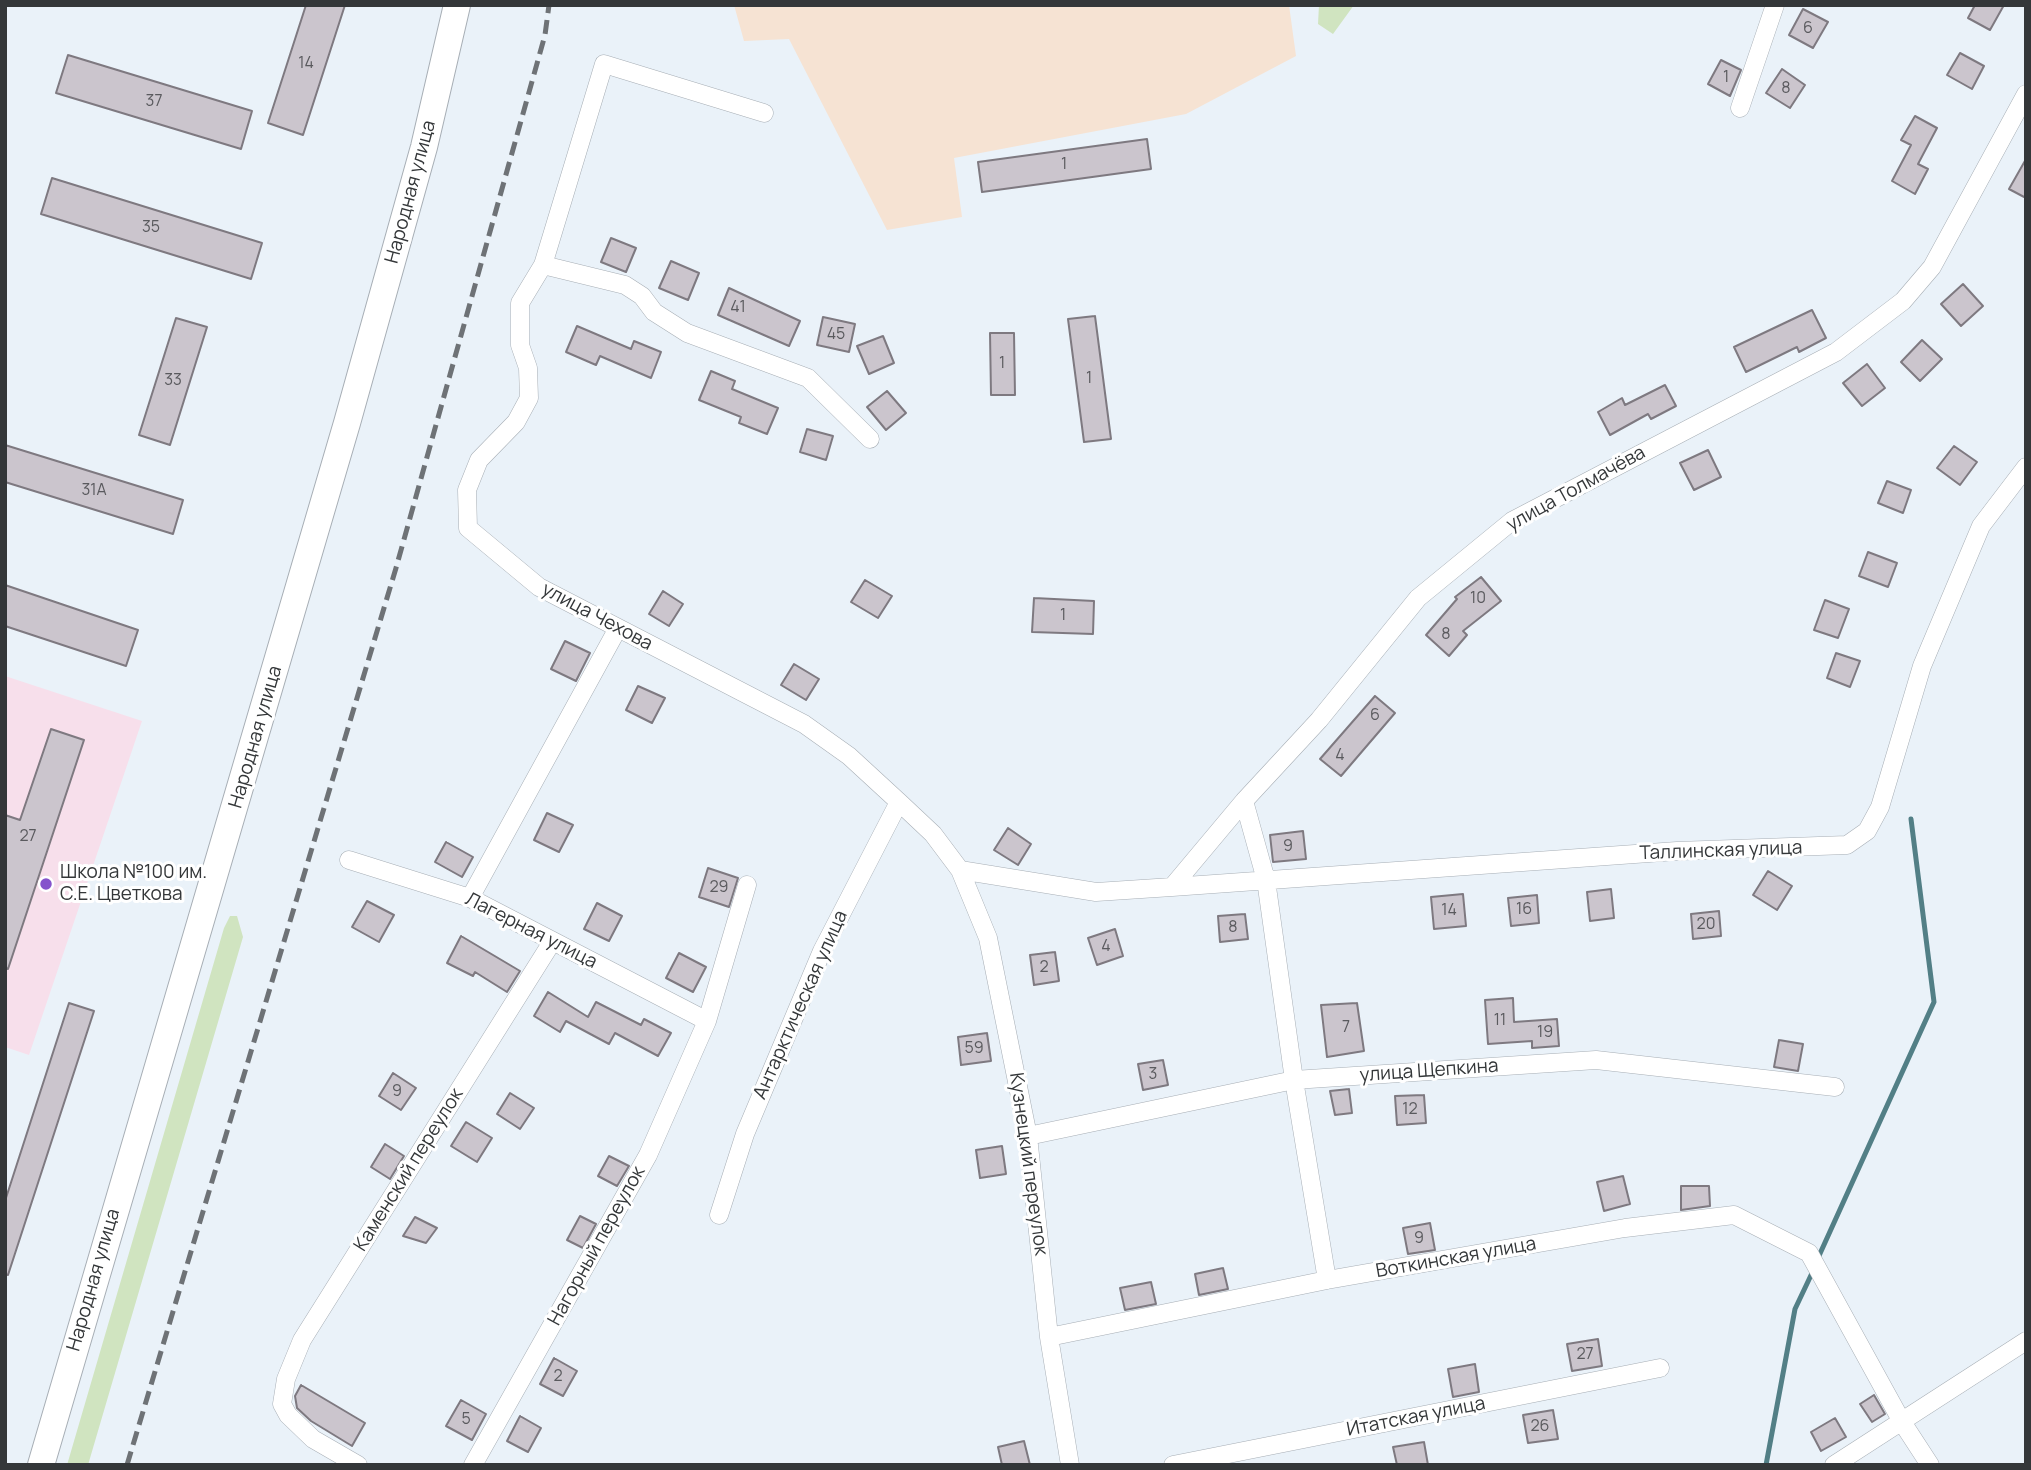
<!DOCTYPE html>
<html>
<head>
<meta charset="utf-8">
<style>
	body { margin:0 }
	#map { position:relative; width:2031px; height:1470px; overflow:hidden; background:#eaf2f9; font-family:Manrope,sans-serif }
	canvas { display:block }
	.frame { position:absolute; inset:0; border:7px solid #343739; pointer-events:none }
</style>
</head>
<body>
<div id="map">
<canvas width="2031" height="1470"></canvas>
<div class="frame"></div>
</div>
<script>
const ctx = document.querySelector('canvas').getContext('2d');
ctx.lineJoin = 'round';
function fill(path, color) { ctx.fillStyle = color; ctx.fill(path, 'evenodd'); }
const poly = rows => new Path2D(rows.map(r => 'M' + r).join(''));
function strokePath(path, color, width, dash) { ctx.strokeStyle = color; ctx.lineWidth = width; ctx.lineCap = dash ? 'butt' : 'round'; ctx.setLineDash(dash || []); ctx.stroke(path); }
function drawText(font, color, halo, rows, align = 'center') {
  ctx.font = font + ' Manrope,sans-serif'; ctx.lineWidth = 6; ctx.setLineDash([]); ctx.textBaseline = 'middle'; ctx.strokeStyle = halo; ctx.fillStyle = color; for (const [text, x, y, turn = 0] of rows) {
    ctx.save(); ctx.translate(x, y); ctx.rotate((+turn || 0) * Math.PI / 180); ctx.textAlign = isNaN(turn) ? turn : align; if (halo) ctx.strokeText(text, 0, 0); ctx.fillText(text, 0, 0); ctx.restore();
  }
}
fill(poly([
	[734,5,1289,5,1296,56,1186,114,954,158,962,217,887,230,789,39,744,41]
]), '#f6e3d3');
fill(poly([
	[5,676,142,721,29,1055,5,1047]
]), '#f7dfeb');
fill(poly([
	[1319,5,1354,5,1333,34,1318,24],
	[230,916,237,916,243,937,88,1465,67,1465,224,928]
]), '#d0e4c0');
strokePath(poly([
	[1818,1258,1934,1002,1911,819],
	[1766,1465,1795,1309,1813,1271]
]), '#527f86', 5);
const building = poly([
	[306,5,345,5,303,135,268,123,306,5],
	[1975,5,2004,5,1990,30,1968,18,1975,5],
	[1803,9,1828,22,1813,48,1789,35,1803,9],
	[1960,53,1984,66,1972,89,1947,75,1960,53],
	[68,55,252,111,241,149,56,93,68,55],
	[1721,60,1741,70,1730,96,1708,84,1721,60],
	[1782,69,1805,85,1790,108,1766,93,1782,69],
	[1915,116,1937,128,1918,164,1928,169,1915,194,1892,181,1911,145,1901,140,1915,116],
	[1147,139,1151,169,982,192,978,162,1147,139],
	[2026,159,2026,198,2009,189,2026,159],
	[52,178,262,243,251,279,41,214,52,178],
	[611,238,636,248,626,272,601,262,611,238],
	[671,261,699,273,688,300,659,288,671,261],
	[1963,284,1983,306,1961,326,1941,304,1963,284],
	[729,288,800,321,789,346,718,315,729,288],
	[1812,310,1826,338,1799,352,1797,347,1746,372,1734,347,1812,310],
	[1095,316,1111,439,1084,442,1068,319,1095,316],
	[823,317,855,324,849,352,817,345,823,317],
	[176,318,207,327,170,445,139,435,176,318],
	[577,326,631,349,634,341,661,352,651,378,600,356,596,365,566,352,577,326],
	[990,333,1014,333,1015,395,991,395,990,333],
	[883,336,894,363,869,374,857,346,883,336],
	[1922,340,1942,359,1920,381,1901,362,1922,340],
	[1867,364,1885,388,1862,406,1843,383,1867,364],
	[711,371,735,381,732,389,778,408,767,434,739,423,741,417,699,400,711,371],
	[1665,385,1676,406,1651,419,1648,414,1610,435,1598,412,1622,398,1625,405,1665,385],
	[887,391,906,413,886,430,867,407,887,391],
	[807,429,833,436,826,460,800,452,807,429],
	[5,445,183,500,173,534,5,482,5,445],
	[1954,446,1977,462,1960,485,1937,468,1954,446],
	[1708,450,1721,477,1694,490,1680,463,1708,450],
	[1887,481,1911,490,1903,513,1878,503,1887,481],
	[1868,552,1897,563,1888,587,1859,576,1868,552],
	[1481,577,1501,601,1463,631,1467,635,1449,656,1426,635,1457,599,1455,597,1481,577],
	[865,580,892,596,878,618,851,602,865,580],
	[5,585,138,630,126,666,5,626,5,585],
	[663,591,683,604,669,626,649,614,663,591],
	[1034,598,1094,601,1093,634,1032,632,1034,598],
	[1825,600,1849,609,1838,638,1814,630,1825,600],
	[565,641,590,653,576,681,551,669,565,641],
	[1836,653,1860,661,1850,687,1827,678,1836,653],
	[794,664,819,679,806,700,781,685,794,664],
	[638,686,665,698,652,723,626,710,638,686],
	[1375,696,1395,713,1341,776,1320,759,1375,696],
	[51,729,84,740,8,969,5,968,5,815,20,820,51,729],
	[547,813,573,825,559,852,534,840,547,813],
	[1008,828,1031,844,1018,865,994,850,1008,828],
	[1303,831,1306,859,1273,862,1270,835,1303,831],
	[446,842,473,857,462,877,435,862,446,842],
	[708,868,738,878,729,907,699,897,708,868],
	[1768,871,1792,886,1777,910,1753,895,1768,871],
	[1611,889,1614,918,1590,921,1587,892,1611,889],
	[1463,894,1466,926,1434,929,1431,897,1463,894],
	[1537,895,1539,923,1511,926,1508,898,1537,895],
	[367,901,394,915,379,942,352,927,367,901],
	[597,903,622,916,609,941,584,929,597,903],
	[1719,911,1721,936,1693,939,1691,914,1719,911],
	[1245,914,1248,939,1220,942,1218,916,1245,914],
	[1115,929,1123,956,1097,965,1088,938,1115,929],
	[461,936,520,971,507,992,475,972,473,976,447,963,461,936],
	[1055,952,1059,981,1034,985,1030,955,1055,952],
	[679,953,706,967,693,992,666,978,679,953],
	[548,992,588,1017,596,1002,641,1025,644,1019,671,1033,658,1056,615,1033,609,1044,566,1021,560,1032,534,1016,548,992],
	[1513,998,1514,1022,1557,1019,1559,1046,1532,1048,1532,1041,1488,1044,1485,1000,1513,998],
	[69,1003,94,1011,8,1275,5,1274,5,1201,69,1003],
	[1357,1003,1364,1051,1327,1057,1321,1005,1357,1003],
	[987,1033,991,1061,961,1065,958,1037,987,1033],
	[1779,1040,1803,1044,1798,1071,1774,1067,1779,1040],
	[1163,1060,1168,1085,1143,1090,1138,1064,1163,1060],
	[393,1073,416,1088,401,1110,379,1096,393,1073],
	[1349,1089,1352,1113,1335,1115,1330,1091,1349,1089],
	[510,1093,534,1108,520,1129,497,1114,510,1093],
	[1424,1095,1426,1123,1397,1125,1395,1096,1424,1095],
	[466,1122,492,1138,477,1162,451,1146,466,1122],
	[385,1144,404,1156,390,1179,371,1167,385,1144],
	[1002,1146,1006,1174,980,1178,976,1150,1002,1146],
	[609,1156,629,1166,617,1186,598,1176,609,1156],
	[1623,1176,1630,1204,1604,1211,1597,1182,1623,1176],
	[1681,1186,1709,1186,1710,1206,1681,1210,1681,1186],
	[580,1216,596,1224,583,1248,567,1240,580,1216],
	[415,1217,437,1228,426,1243,403,1236,415,1217],
	[1430,1223,1435,1250,1408,1254,1403,1228,1430,1223],
	[1223,1268,1228,1289,1199,1295,1195,1274,1223,1268],
	[1151,1282,1156,1304,1125,1310,1120,1288,1151,1282],
	[1598,1339,1602,1366,1572,1371,1567,1344,1598,1339],
	[554,1358,577,1371,563,1396,540,1384,554,1358],
	[1475,1364,1479,1392,1453,1397,1448,1369,1475,1364],
	[301,1385,365,1423,352,1446,311,1421,297,1408,295,1396,301,1385],
	[1874,1395,1885,1414,1872,1422,1860,1404,1874,1395],
	[461,1400,486,1414,472,1440,446,1426,461,1400],
	[1553,1410,1558,1439,1528,1443,1523,1415,1553,1410],
	[520,1416,541,1428,528,1452,507,1441,520,1416],
	[1835,1418,1846,1437,1821,1451,1811,1432,1835,1418],
	[1024,1441,1030,1465,1002,1465,998,1447,1024,1441],
	[1424,1442,1428,1465,1397,1465,1393,1447,1424,1442]
]);
fill(building, '#cbc5cd');
strokePath(building, '#7e7980', 2);
const street = poly([
	[1740,108,1775,5],
	[764,113,604,64,543,265,520,303,520,345,528,368,529,398,516,422,479,460,467,490,468,528,539,587,804,724,849,756,899,802,933,834,960,870,988,938,1028,1136,1049,1337,1070,1465],
	[543,265,625,285,642,296,654,312,687,333,808,378,870,439],
	[1244,801,1266,880,1294,1080,1327,1280],
	[349,860,470,898,707,1021],
	[960,870,1096,892,1172,887,1244,801,1319,720,1418,598,1512,521,1836,352,1903,301,1932,267,2026,94],
	[1172,887,1677,851,1847,845,1867,831,1880,807,1922,666,1981,526,2026,467],
	[470,898,618,628],
	[1028,1136,1294,1080,1596,1060,1835,1087],
	[719,1215,745,1134,822,951,899,802],
	[1049,1337,1327,1280,1625,1228,1734,1215,1809,1253,1902,1422,1930,1465],
	[358,1465,313,1439,288,1415,282,1404,286,1379,302,1340,552,942],
	[473,1465,648,1155,707,1021,747,885],
	[1173,1465,1660,1368],
	[1834,1465,2026,1341]
]);
const primary = poly([
	[41,1465,347,423,424,147,457,5]
]);
strokePath(street, '#a7aeb5', 19);
strokePath(primary, '#a7aeb5', 28);
strokePath(street, '#fff', 18);
strokePath(primary, '#fff', 26);
strokePath(poly([
	[127,1465,396,568,545,35,549,5]
]), '#6e7276', 5, [14, 7]);
for (const [x, y, r, color] of [
	[46,884,7,"#8553cc"]
]) { const dot = new Path2D(); dot.arc(x, y, r, 0, 2 * Math.PI); ctx.fillStyle = color; ctx.fill(dot); strokePath(dot, '#fff', 2.5); }
drawText('16px', '#5a5a5e', null, [
	["6",1808,29],
	["14",306,64],
	["1",1726,78],
	["8",1786,89],
	["37",154,102],
	["1",1064,165],
	["35",151,228],
	["41",738,308],
	["45",836,335],
	["1",1002,364],
	["1",1089,379],
	["33",173,381],
	["31А",94,491],
	["10",1478,599],
	["1",1063,616],
	["8",1446,635],
	["6",1375,716],
	["4",1340,756],
	["27",28,837],
	["9",1288,847],
	["29",719,888],
	["16",1524,910],
	["14",1449,911],
	["20",1706,925],
	["8",1233,928],
	["4",1106,947],
	["2",1044,968],
	["11",1500,1021],
	["7",1346,1028],
	["19",1545,1033],
	["59",974,1049],
	["3",1153,1075],
	["9",397,1092],
	["12",1410,1110],
	["9",1419,1239],
	["27",1585,1355],
	["2",558,1377],
	["5",466,1420],
	["26",1540,1427]
]);
drawText('19px', '#343739', '#fff', [
	["Народная улица",411,192,-75],
	["улица Толмачёва",1576,489,-29],
	["улица Чехова",597,617,28],
	["Народная улица",256,737,-74],
	["Таллинская улица",1721,851,-2],
	["Лагерная улица",531,931,27],
	["Антарктическая улица",801,1005,-66],
	["улица Щепкина",1429,1071,-4],
	["Кузнецкий переулок",1028,1164,82],
	["Каменский переулок",409,1170,-58],
	["Нагорный переулок",597,1246,-61],
	["Воткинская улица",1456,1258,-10],
	["Народная улица",94,1280,-74],
	["Итатская улица",1416,1417,-11]
]);
drawText('19px', '#343739', '#fff', [
	["Школа №100 им.",60,873],
	["С.Е. Цветкова",60,895]
], 'left');
</script>
</body>
</html>
